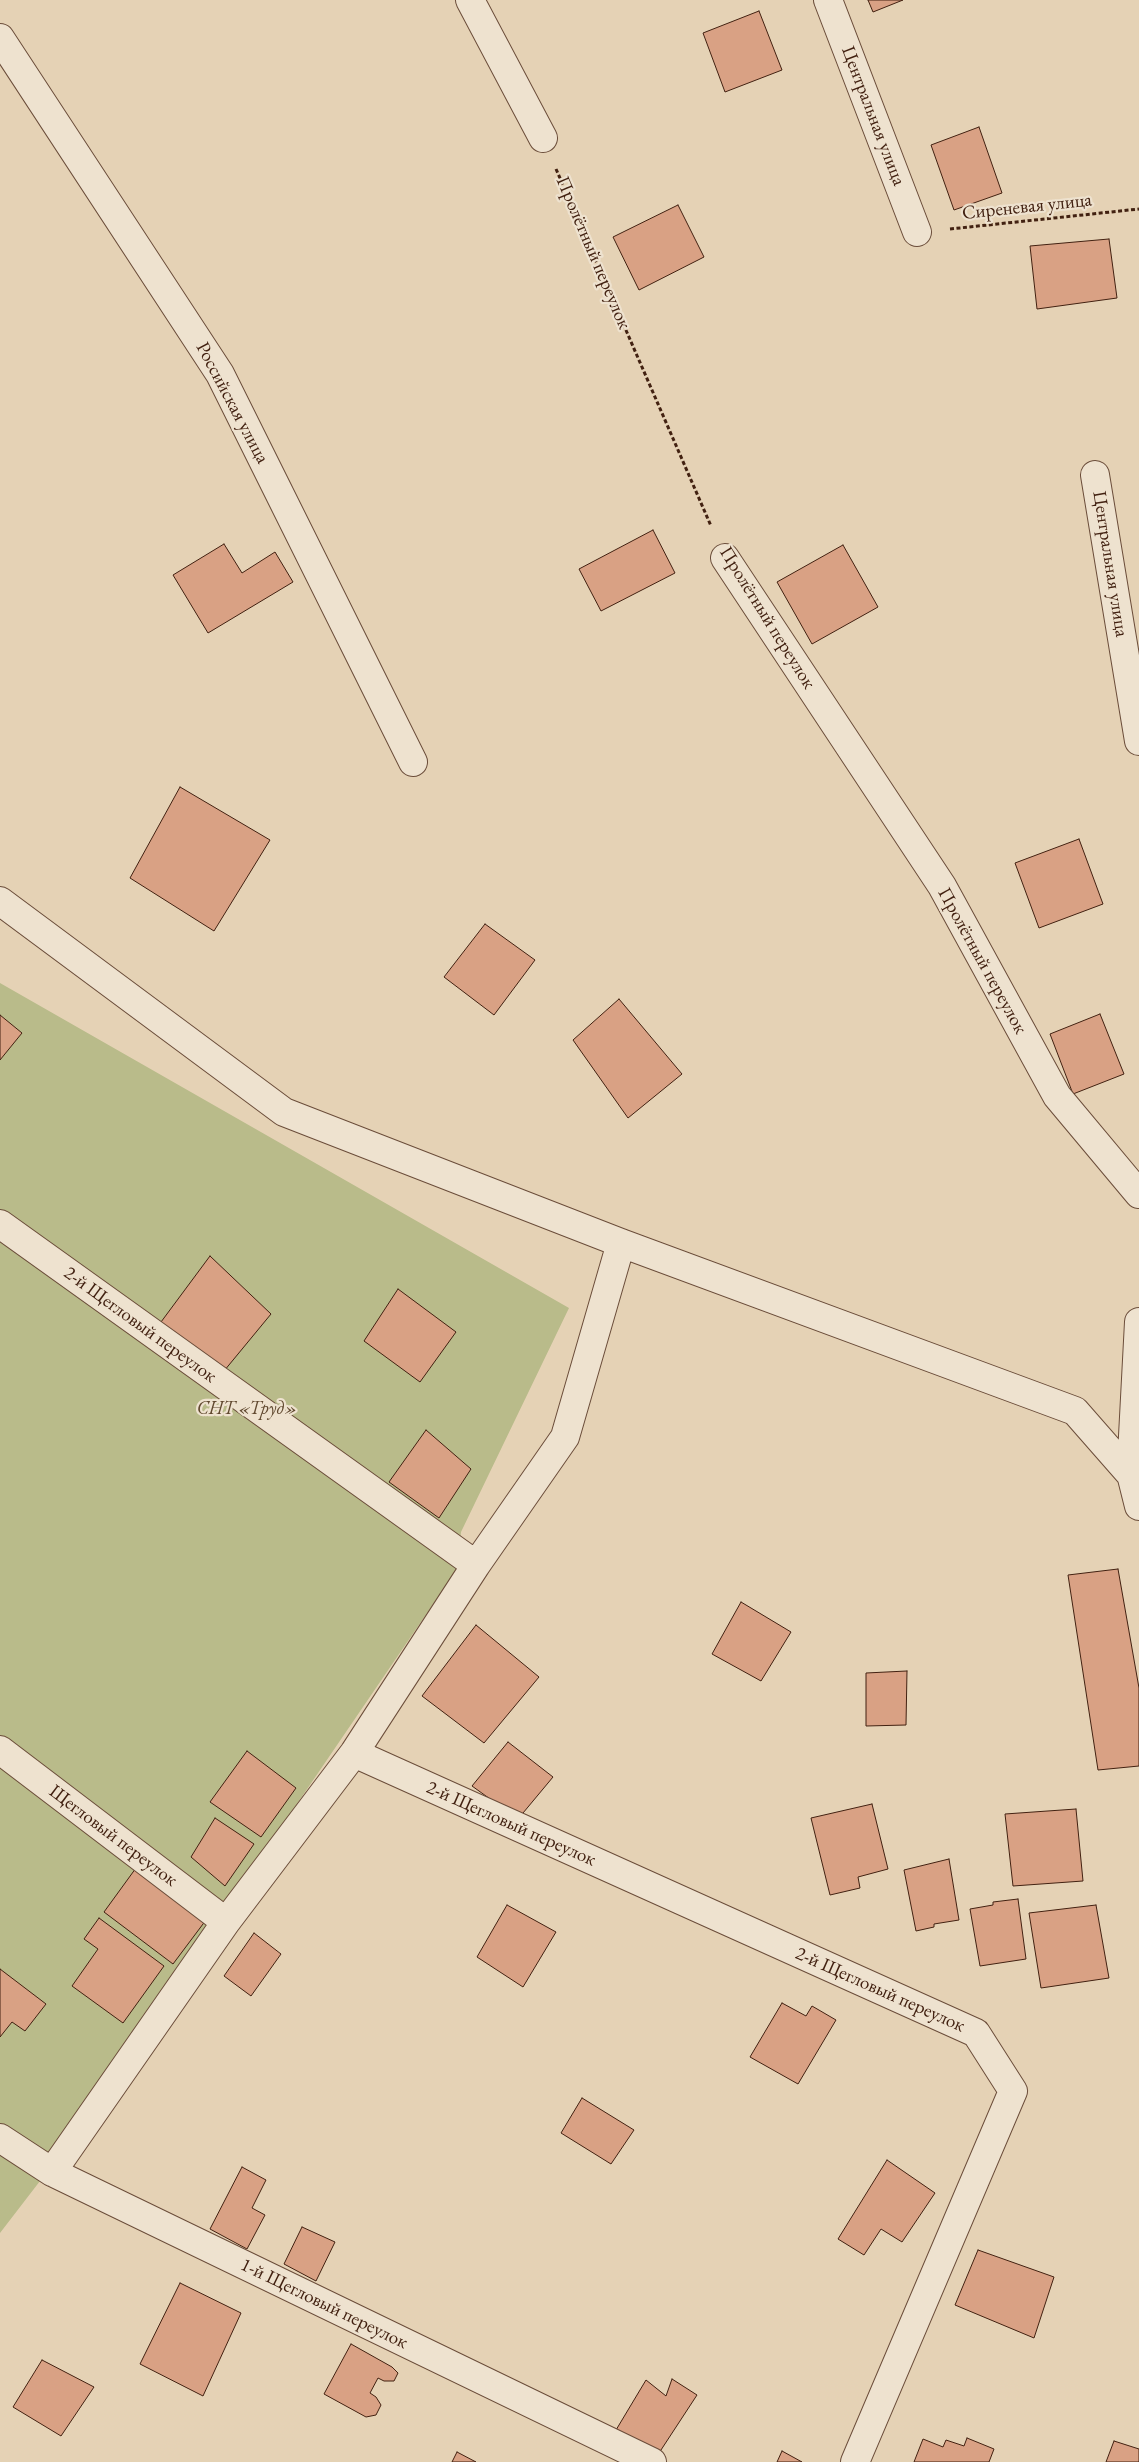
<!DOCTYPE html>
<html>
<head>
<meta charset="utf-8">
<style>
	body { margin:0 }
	canvas { display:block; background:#e5d2b5 }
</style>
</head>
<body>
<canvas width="1139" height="2462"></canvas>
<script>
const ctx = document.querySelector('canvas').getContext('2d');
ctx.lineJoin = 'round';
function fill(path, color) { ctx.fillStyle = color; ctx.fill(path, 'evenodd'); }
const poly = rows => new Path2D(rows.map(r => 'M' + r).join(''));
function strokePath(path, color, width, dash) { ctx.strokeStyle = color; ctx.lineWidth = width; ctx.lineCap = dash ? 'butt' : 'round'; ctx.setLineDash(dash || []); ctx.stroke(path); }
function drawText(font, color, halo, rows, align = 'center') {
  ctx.font = font + ' "EB Garamond",serif'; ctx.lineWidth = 4.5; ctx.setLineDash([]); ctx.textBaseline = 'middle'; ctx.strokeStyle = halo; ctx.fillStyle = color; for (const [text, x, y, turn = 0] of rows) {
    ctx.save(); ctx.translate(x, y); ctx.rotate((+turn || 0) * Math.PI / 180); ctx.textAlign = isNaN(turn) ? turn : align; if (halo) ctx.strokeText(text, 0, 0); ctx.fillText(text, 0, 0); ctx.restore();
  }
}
fill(poly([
	[0,983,569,1308,461,1532,457,1569,40,2181,0,2233]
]), '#b9bb8a');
const building = poly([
	[868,0,903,0,873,12,868,0],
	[759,11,782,70,725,92,703,33,759,11],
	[979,127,1002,193,954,210,931,145,979,127],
	[678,205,704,257,639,290,613,237,678,205],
	[1109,239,1117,298,1037,309,1030,246,1109,239],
	[653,530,675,573,601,611,579,569,653,530],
	[224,544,242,573,275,552,293,582,208,633,173,575,224,544],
	[843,545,878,607,812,644,777,582,843,545],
	[180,787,270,840,214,931,130,878,180,787],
	[1079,839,1103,904,1039,928,1015,863,1079,839],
	[485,924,535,960,494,1015,444,977,485,924],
	[619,999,682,1074,628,1118,573,1040,619,999],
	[1100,1014,1124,1074,1073,1094,1050,1034,1100,1014],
	[0,1015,22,1033,0,1060,0,1015],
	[210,1256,271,1314,224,1371,161,1322,210,1256],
	[398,1289,456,1332,420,1382,364,1341,398,1289],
	[426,1430,471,1469,439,1518,389,1482,426,1430],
	[1118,1569,1139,1688,1139,1766,1098,1770,1068,1575,1118,1569],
	[741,1602,791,1632,761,1681,712,1654,741,1602],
	[476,1625,539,1677,484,1743,422,1696,476,1625],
	[907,1671,906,1725,866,1726,866,1673,907,1671],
	[508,1742,553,1777,518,1819,472,1786,508,1742],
	[247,1751,296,1788,261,1837,210,1802,247,1751],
	[872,1804,888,1869,858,1877,860,1888,830,1895,811,1818,872,1804],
	[1076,1809,1083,1881,1013,1886,1005,1814,1076,1809],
	[215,1818,254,1844,225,1886,191,1857,215,1818],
	[949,1859,959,1920,934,1924,934,1927,916,1931,904,1870,949,1859],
	[136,1868,206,1920,173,1964,104,1912,136,1868],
	[1018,1899,1026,1959,980,1966,970,1909,993,1905,993,1902,1018,1899],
	[507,1905,556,1932,523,1987,477,1957,507,1905],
	[1096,1905,1109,1978,1041,1988,1029,1913,1096,1905],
	[99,1918,164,1966,123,2023,72,1986,98,1949,84,1939,99,1918],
	[254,1933,281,1954,251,1996,224,1976,254,1933],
	[0,1969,46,2004,25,2031,12,2022,0,2037,0,1969],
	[782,2003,806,2016,812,2006,836,2020,798,2084,750,2057,782,2003],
	[582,2098,634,2130,611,2164,561,2133,582,2098],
	[887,2160,935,2193,902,2242,881,2229,864,2255,838,2239,887,2160],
	[242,2167,266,2180,252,2208,265,2215,247,2249,210,2229,242,2167],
	[302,2227,335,2242,316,2281,284,2264,302,2227],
	[978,2250,1054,2277,1034,2338,955,2305,978,2250],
	[180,2283,241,2313,203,2396,140,2364,180,2283],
	[351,2344,392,2367,398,2373,394,2381,384,2381,378,2378,370,2393,376,2397,381,2405,376,2415,366,2417,324,2394,351,2344],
	[42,2360,94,2387,61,2436,13,2407,42,2360],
	[672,2379,697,2395,659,2453,616,2430,646,2380,666,2396,672,2379],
	[967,2438,994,2449,989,2462,914,2462,923,2439,943,2447,946,2440,964,2446,967,2438],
	[1114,2441,1139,2449,1139,2462,1106,2462,1114,2441],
	[782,2451,802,2462,777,2462,782,2451],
	[457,2452,476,2462,452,2462,457,2452]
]);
fill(building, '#d9a184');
strokePath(building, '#422111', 1);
const minor = poly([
	[470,0,543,138],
	[828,0,917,232],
	[0,38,220,374,413,762],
	[1095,475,1139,741],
	[725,558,942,886,1057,1096,1139,1194],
	[0,901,284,1112,621,1243,1075,1411,1139,1484],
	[0,1224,476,1565],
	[1139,1322,1131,1474,1139,1506],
	[0,1750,226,1922],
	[354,1753,976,2033,1013,2091,855,2462],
	[0,2138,52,2172,652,2462],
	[52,2172,226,1922,354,1753,476,1565,565,1437,621,1243]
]);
strokePath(minor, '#6b4d3a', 30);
strokePath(poly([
	[556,169,711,526],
	[950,229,1139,209]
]), '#422111', 3, [4, 2.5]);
strokePath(minor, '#eee2cf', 28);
drawText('19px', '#422111', '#eee2cf', [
	["Центральная улица",873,116,69],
	["Сиреневая улица",1027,207,-6],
	["Пролётный переулок",593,253,67],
	["Российская улица",232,403,62],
	["Центральная улица",1110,564,81],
	["Пролётный переулок",767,618,58],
	["Пролётный переулок",982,961,61],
	["2-й Щегловый переулок",140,1325,36],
	["2-й Щегловый переулок",511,1824,24],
	["Щегловый переулок",113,1836,37],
	["2-й Щегловый переулок",880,1990,24],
	["1-й Щегловый переулок",324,2304,26]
]);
drawText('italic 19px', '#60482f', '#eee2cf', [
	["СНТ «Труд»",247,1409]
]);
</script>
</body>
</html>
